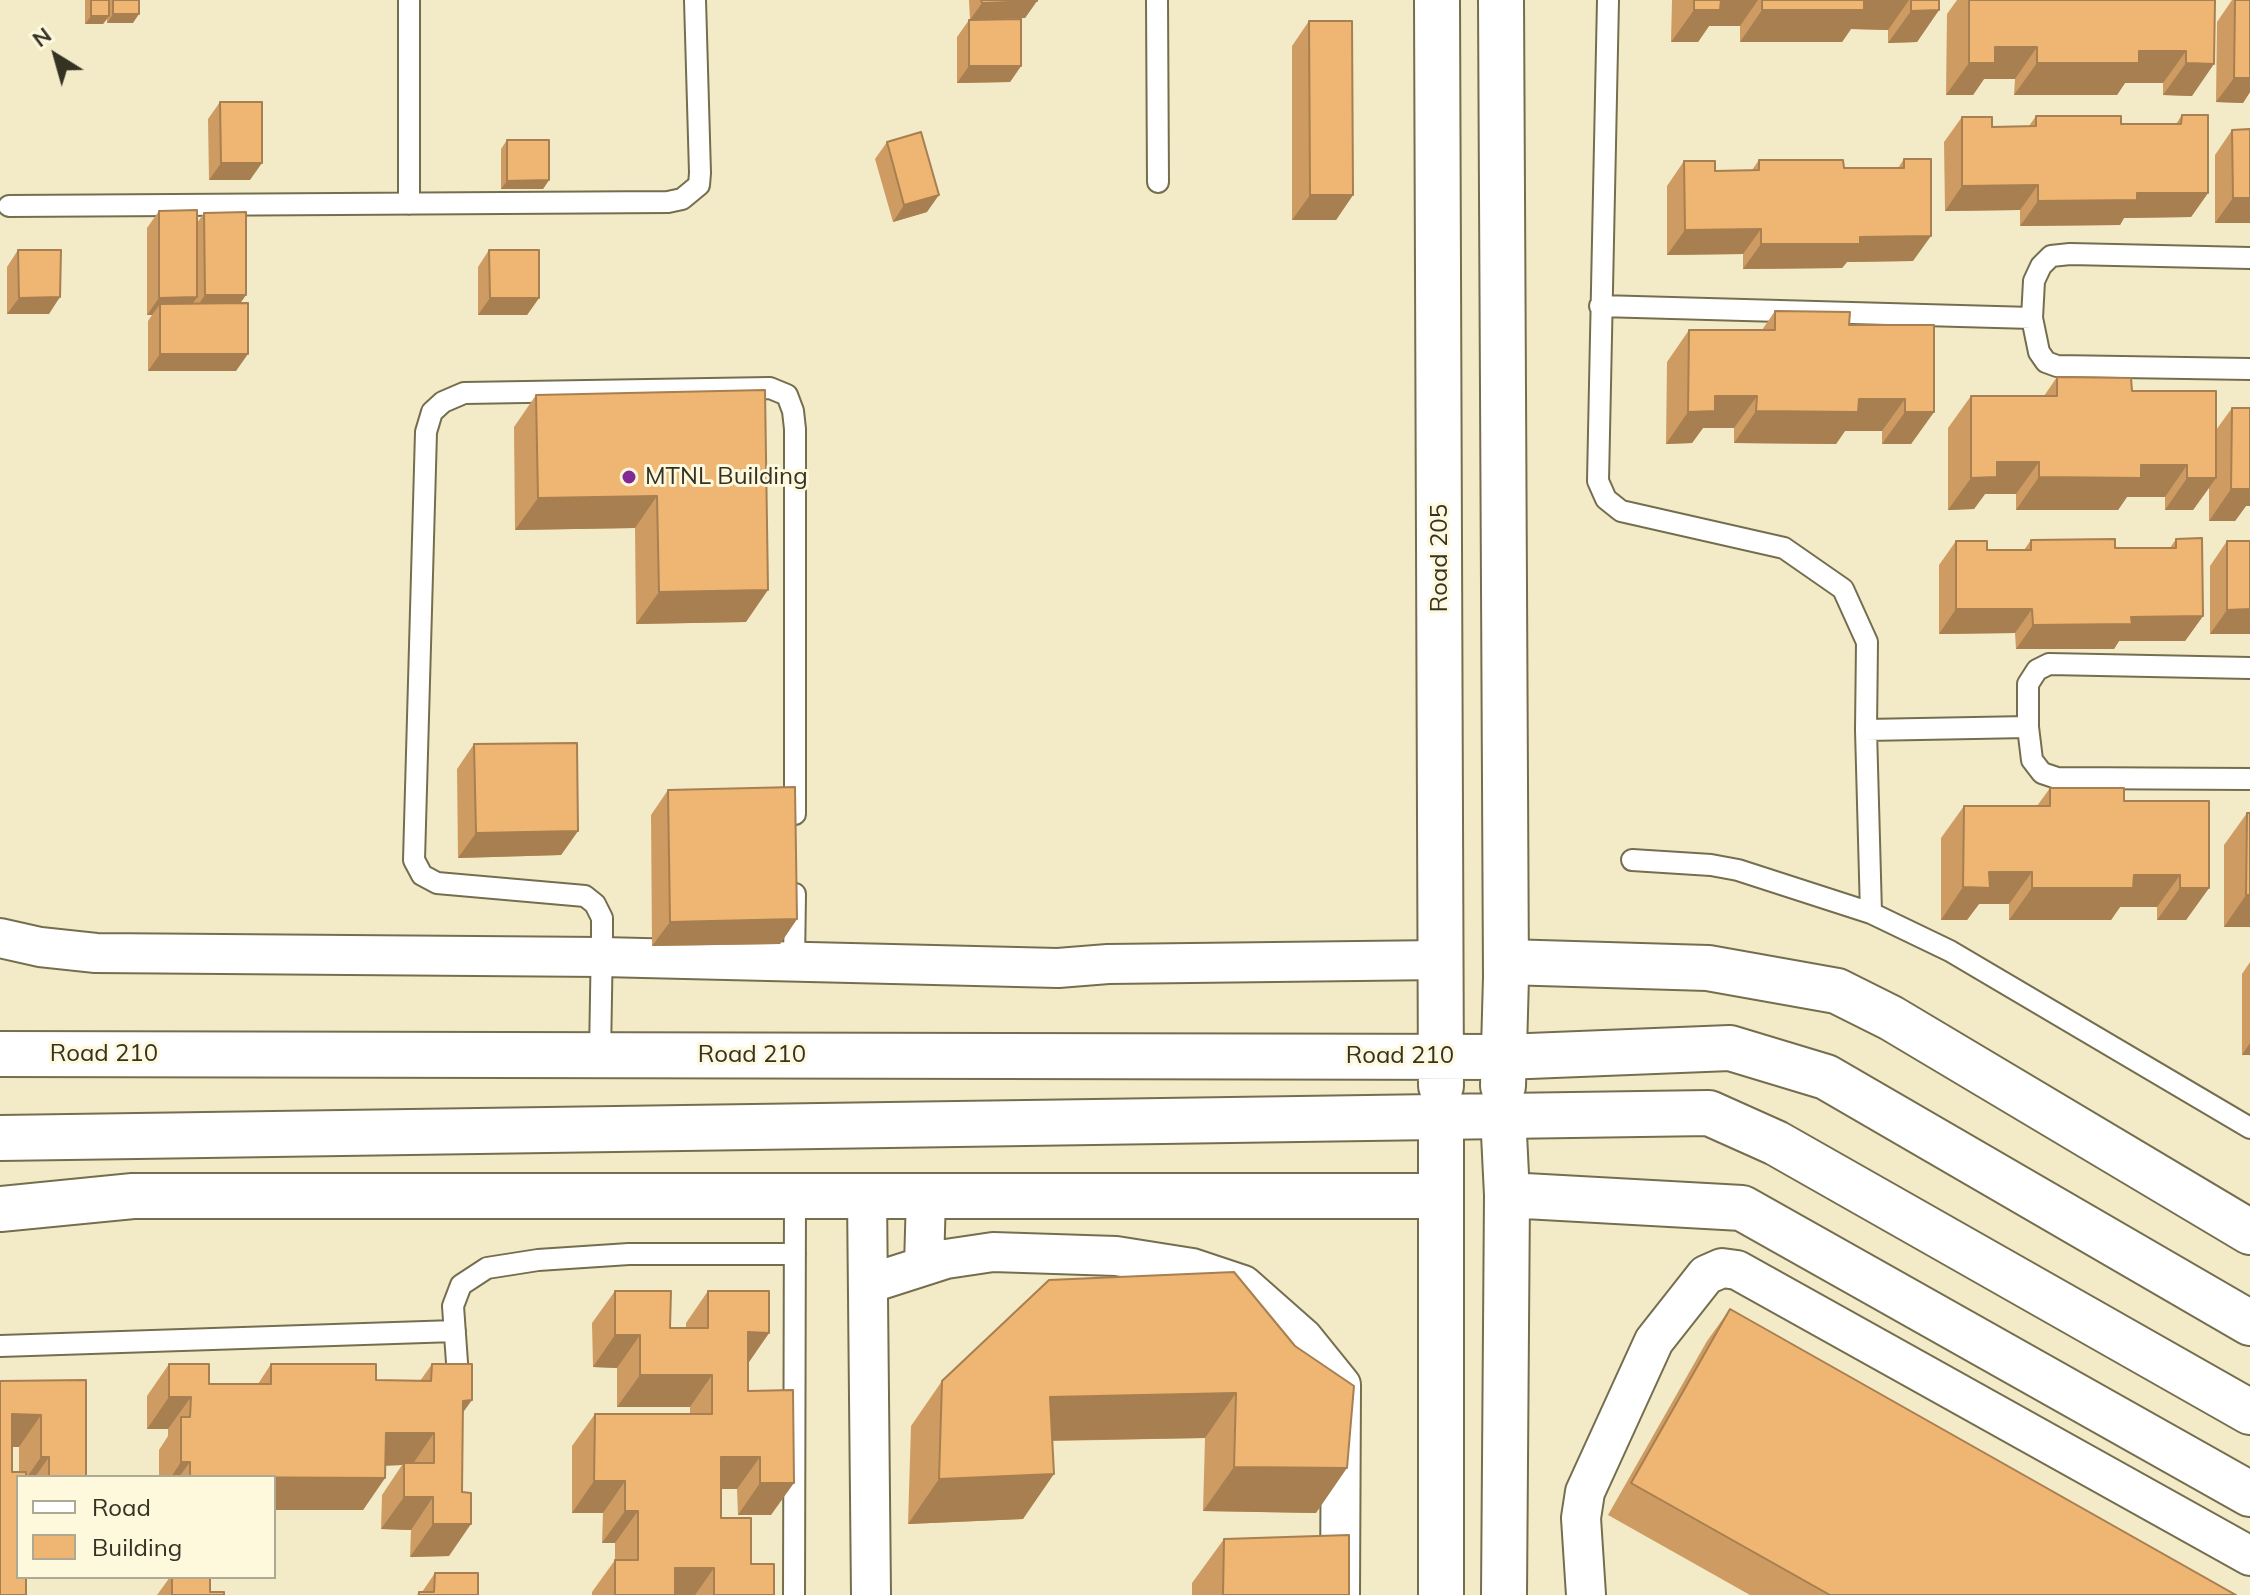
<!DOCTYPE html>
<html>
<head>
<meta charset="utf-8">
<style>
	body { margin:0 }
	#map { position:relative; width:2250px; height:1595px; overflow:hidden; background:#f3ebc8; font-family:Mulish,sans-serif }
	canvas { display:block }
	.legend { position:absolute; left:16px; top:1475px; width:260px; height:104px; box-sizing:border-box; background:#fef8dc; border:2px solid #aea992; margin:0; padding:10px 14px; list-style:none; font-size:24px; color:#353224 }
	.legend li { display:flex; align-items:center; gap:16px; height:40px }
	.legend b { width:40px; border:2px solid #aea992 }
	.north { position:absolute; left:16px; top:16px; width:80px; height:80px; -webkit-text-stroke:6px #fef8dc; paint-order:stroke; rotate:323deg; font-size:22px; font-weight:700; line-height:32px; text-align:center; color:#353224 }
	.north::after { content:''; display:block; margin:auto; width:28px; height:36px; background:#353224; clip-path:polygon(50% 0,100% 100%,50% 72%,0 100%) }
</style>
</head>
<body>
<div id="map">
<canvas width="2250" height="1595"></canvas>
<ul class="legend">
<li><b style="height:10px;background:#fff"></b>Road</li>
<li><b style="height:22px;background:#efb572"></b>Building</li>
</ul>
<div class="north">N</div>
</div>
<script>
const ctx = document.querySelector('canvas').getContext('2d');
ctx.lineJoin = 'round';
const poly = rows => new Path2D(rows.map(r => 'M' + r).join(''));
function strokePath(path, color, width, dash) { ctx.strokeStyle = color; ctx.lineWidth = width; ctx.lineCap = dash ? 'butt' : 'round'; ctx.setLineDash(dash || []); ctx.stroke(path); }
function fill(path, color) { ctx.fillStyle = color; ctx.fill(path, 'evenodd'); }
function drawText(font, color, halo, rows, align = 'center') {
  ctx.font = font + ' Mulish,sans-serif'; ctx.lineWidth = 6; ctx.setLineDash([]); ctx.textBaseline = 'middle'; ctx.strokeStyle = halo; ctx.fillStyle = color; for (const [text, x, y, turn = 0] of rows) {
    ctx.save(); ctx.translate(x, y); ctx.rotate((+turn || 0) * Math.PI / 180); ctx.textAlign = isNaN(turn) ? turn : align; if (halo) ctx.strokeText(text, 0, 0); ctx.fillText(text, 0, 0); ctx.restore();
  }
}
const service = poly([
	[409,0,409,204],
	[1157,0,1158,182],
	[1608,0,1598,481,1606,499,1621,511,1784,548,1843,589,1867,642,1866,730,1871,913],
	[9,206,668,202,682,199,699,185,700,173,695,0],
	[2250,258,2070,254,2051,256,2041,266,2034,281,2032,318,2039,352,2046,362,2057,366,2250,369],
	[1600,306,2032,318],
	[2250,668,2049,664,2037,670,2028,684,2028,727,2032,760,2042,773,2057,778,2250,779],
	[1866,730,2028,727],
	[1632,860,1711,865,1738,870,1871,913,1950,951,2250,1128],
	[794,962,795,894],
	[600,1055,602,938,602,918,595,904,585,896,437,883,422,875,414,860,426,432,432,412,443,402,464,393,770,388,787,395,793,411,795,429,795,814],
	[0,1346,455,1331],
	[459,1391,453,1306,461,1285,487,1268,538,1260,629,1254,795,1254],
	[794,1595,795,1196]
]);
const minor = poly([
	[0,938,40,947,96,953,602,957,1058,968,1108,964,1441,960],
	[867,1196,871,1595],
	[924,1266,926,1196],
	[868,1284,946,1259,993,1252,1116,1256,1192,1268,1243,1285,1303,1338,1341,1385,1340,1595],
	[1586,1595,1581,1518,1585,1492,1654,1341,1706,1275,1722,1268,1737,1270,2250,1556]
]);
const tertiary = poly([
	[1506,962,1708,968,1837,991,1891,1018,2250,1232],
	[1503,1114,1507,1195,1504,1595],
	[1441,1116,1441,1595],
	[1507,1195,1742,1208,2250,1494],
	[0,1209,133,1196,1441,1196]
]);
const secondary = poly([
	[1437,0,1441,1086],
	[1501,0,1506,977,1503,1086],
	[0,1054,1504,1057,1730,1048,1826,1077,2250,1323],
	[0,1138,1709,1113,1776,1143,2250,1412]
]);
strokePath(service, '#756e4e', 24);
strokePath(minor, '#756e4e', 42);
strokePath(tertiary, '#756e4e', 48);
strokePath(secondary, '#756e4e', 48);
strokePath(service, '#fff', 20);
strokePath(minor, '#fff', 38);
strokePath(tertiary, '#fff', 44);
strokePath(secondary, '#fff', 44);
fill(poly([
	[85,0,139,0,133,23,107,23,107,19,103,24,85,24],
	[969,0,1037,0,1037,1,1025,18,970,20],
	[1672,0,1939,0,1939,10,1917,42,1888,43,1888,30,1851,29,1842,42,1740,42,1740,26,1709,26,1698,42,1671,42],
	[1957,0,2215,0,2192,96,2163,95,2163,83,2125,83,2117,95,2014,95,2015,79,1984,79,1973,95,1946,95,1947,14],
	[2232,0,2250,0,2250,92,2243,103,2216,102,2217,22],
	[969,20,1021,66,1010,82,957,83,957,37],
	[1309,21,1353,195,1336,220,1292,220,1292,46],
	[220,102,250,180,209,180,208,119],
	[2182,115,2208,193,2191,217,2124,218,2120,225,2020,226,2020,210,1945,211,1944,142,1962,117,1992,127,2029,126,2036,116,2121,124,2176,124],
	[2232,130,2250,223,2215,223,2215,155],
	[507,140,549,180,543,189,501,189,501,149],
	[887,142,927,212,893,222,875,159],
	[1904,159,1913,261,1847,262,1842,268,1743,269,1743,254,1667,255,1667,186,1684,161,1715,171,1752,170,1759,160,1844,168,1898,168],
	[159,211,197,223,204,213,246,295,240,303,236,371,148,371,148,321,152,315,147,315,147,228],
	[18,250,49,314,7,314,7,267],
	[489,250,539,298,527,315,478,315,478,267],
	[1775,311,1849,325,1934,412,1911,444,1882,444,1882,431,1845,431,1836,444,1734,443,1734,428,1703,428,1692,443,1666,444,1667,362,1689,330,1762,330],
	[2057,377,2216,430,2232,408,2250,408,2250,506,2246,506,2235,521,2209,521,2209,488,2193,510,2165,510,2165,497,2127,497,2118,510,2016,510,2016,494,1985,494,1974,509,1948,510,1948,428,1971,396,2044,396],
	[765,390,746,622,636,624,635,528,515,530,514,427,536,395],
	[2176,539,2203,616,2185,641,2119,641,2114,649,2016,649,2015,633,1939,634,1939,565,1956,541,1987,550,2024,550,2031,540,2115,548,2170,548],
	[2227,541,2250,541,2250,634,2210,634,2210,566],
	[474,744,578,831,561,855,458,858,457,769],
	[2050,788,2124,801,2209,888,2186,920,2157,920,2157,907,2120,907,2111,920,2009,920,2009,904,1979,904,1967,920,1941,920,1941,838,1964,806,2037,806],
	[668,790,797,919,780,944,652,946,651,815],
	[2247,813,2250,927,2224,927,2224,845],
	[2250,962,2250,1055,2242,1055,2242,974],
	[1234,1272,1316,1513,1203,1511,1205,1438,1053,1441,1023,1519,908,1524,911,1426,942,1381],
	[615,1291,670,1328,686,1328,686,1323,708,1291,769,1333,748,1363,748,1391,771,1515,738,1515,737,1489,721,1489,721,1518,751,1564,774,1595,592,1595,592,1592,615,1560,615,1543,602,1543,603,1513,572,1513,572,1446,595,1414,690,1414,690,1407,617,1407,617,1368,593,1367,592,1323],
	[1730,1309,2236,1595,1750,1595,1608,1515,1707,1341],
	[169,1364,209,1384,258,1384,271,1364,376,1380,420,1381,432,1364,463,1413,449,1556,410,1557,411,1530,381,1529,382,1495,402,1465,386,1466,385,1478,363,1510,274,1477,159,1477,159,1450,168,1436,168,1429,147,1429,147,1396],
	[86,1380,86,1477,18,1477,26,1595,0,1381],
	[12,1447,19,1447,19,1472,12,1472],
	[1224,1539,1349,1595,1192,1595,1192,1583],
	[435,1573,478,1595,417,1595,419,1592,422,1592],
	[170,1577,210,1577,210,1592,224,1595,157,1595]
]), '#ce9c62');
fill(poly([
	[1717,0,1758,0,1740,26,1709,26,1698,42,1671,42,1694,10],
	[1862,0,1909,0,1888,30,1851,29,1842,42,1740,42,1762,10],
	[1037,1,1025,18,970,20,982,3],
	[1939,10,1917,42,1888,43,1911,11],
	[113,14,139,14,133,23,107,23],
	[91,16,109,16,103,24,85,24],
	[1995,47,2037,47,2015,79,1984,79,1973,95,1946,95,1969,63],
	[2139,51,2186,51,2163,83,2125,83,2117,95,2014,95,2037,63],
	[2186,63,2214,64,2192,96,2163,95],
	[969,66,1021,66,1010,82,957,83],
	[2250,77,2250,92,2243,103,2216,102,2234,78],
	[221,163,262,163,250,180,209,180],
	[549,180,543,189,501,189,507,181],
	[2038,185,2020,210,1945,211,1962,186],
	[2137,193,2208,193,2191,217,2124,218,2120,225,2020,226,2038,201],
	[939,195,927,212,893,222,904,205],
	[1310,195,1353,195,1336,220,1292,220],
	[2233,198,2250,198,2250,223,2215,223],
	[1761,229,1743,254,1667,255,1685,230],
	[1931,236,1913,261,1847,262,1842,268,1743,269,1761,244,1860,237],
	[205,295,246,295,234,312,193,312],
	[60,297,49,314,7,314,19,298],
	[197,297,186,314,160,304,152,315,147,315,159,298],
	[490,298,539,298,527,315,478,315],
	[160,354,248,354,236,371,148,371],
	[1715,396,1757,396,1734,428,1703,428,1692,443,1666,444,1688,412],
	[1859,399,1905,399,1882,431,1845,431,1836,444,1734,443,1756,411],
	[1905,412,1934,412,1911,444,1882,444],
	[1997,462,2039,462,2016,494,1985,494,1974,509,1948,510,1971,478],
	[2141,465,2187,465,2165,497,2127,497,2118,510,2016,510,2039,477],
	[2187,478,2216,478,2193,510,2165,510],
	[2250,484,2250,506,2246,506,2235,521,2209,521,2231,489],
	[657,496,635,528,515,530,538,498],
	[768,590,746,622,636,624,659,592],
	[1956,609,2032,609,2015,633,1939,634],
	[2250,609,2250,634,2210,634,2227,610],
	[2203,616,2185,641,2119,641,2114,649,2016,649,2033,625,2131,617],
	[578,831,561,855,458,858,476,833],
	[1989,872,2032,872,2009,904,1979,904,1967,920,1941,920,1963,887],
	[2134,875,2180,875,2157,907,2120,907,2111,920,2009,920,2032,888],
	[2180,888,2209,888,2186,920,2157,920],
	[2246,895,2250,895,2250,927,2224,927],
	[797,919,780,944,652,946,670,922],
	[2250,1043,2250,1055,2242,1055],
	[748,1332,769,1333,747,1365],
	[615,1335,640,1335,617,1368,593,1367],
	[640,1375,712,1375,690,1407,617,1407],
	[1236,1393,1205,1438,1019,1441,1050,1397],
	[169,1397,191,1397,168,1429,147,1429],
	[472,1400,449,1432,463,1401],
	[12,1414,41,1415,19,1447,0,1447],
	[386,1433,434,1433,412,1465,404,1463,402,1465,363,1466],
	[41,1457,49,1457,35,1477,27,1477],
	[721,1457,760,1457,737,1489,699,1489],
	[181,1462,190,1462,179,1477,171,1477],
	[1234,1467,1347,1468,1316,1513,1203,1511],
	[1054,1474,1023,1519,908,1524,939,1479],
	[274,1478,385,1478,363,1510,274,1510],
	[594,1481,625,1481,603,1513,572,1513],
	[760,1483,794,1483,771,1515,738,1515],
	[404,1497,433,1497,411,1530,381,1529],
	[625,1511,638,1511,615,1543,602,1543],
	[433,1524,471,1524,449,1556,410,1557],
	[675,1568,714,1568,695,1595,656,1595]
]), '#a77f50');
const building = poly([
	[91,0,109,0,109,16,91,16,91,0],
	[113,0,139,0,139,14,113,14,113,0],
	[981,0,1037,0,1037,1,982,3,981,0],
	[1694,0,1721,0,1720,10,1694,10,1694,0],
	[1762,0,1864,0,1864,10,1762,10,1762,0],
	[1911,0,1939,0,1939,10,1911,11,1911,0],
	[1969,0,2215,0,2214,64,2186,63,2186,51,2139,51,2139,63,2037,63,2037,47,1995,47,1995,63,1969,63,1969,0],
	[2235,0,2250,0,2250,78,2234,78,2235,0],
	[1021,19,1021,66,969,66,969,20,1021,19],
	[1309,21,1352,21,1353,195,1310,195,1309,21],
	[220,102,262,102,262,163,221,163,220,102],
	[2182,115,2208,115,2208,193,2137,193,2137,200,2038,201,2038,185,1962,186,1962,117,1992,117,1992,127,2036,126,2036,116,2121,116,2121,124,2181,124,2182,115],
	[2250,129,2250,198,2233,198,2232,130,2250,129],
	[921,132,939,195,904,205,887,142,921,132],
	[507,140,549,140,549,180,507,181,507,140],
	[1904,159,1931,159,1931,236,1860,237,1860,244,1761,244,1761,229,1685,230,1684,161,1715,161,1715,171,1759,170,1759,160,1843,160,1844,168,1904,168,1904,159],
	[197,210,197,297,159,298,159,211,197,210],
	[246,212,246,295,205,295,204,213,246,212],
	[18,250,61,250,60,297,19,298,18,250],
	[489,250,539,250,539,298,490,298,489,250],
	[248,303,248,354,160,354,160,304,248,303],
	[1775,311,1850,312,1849,325,1934,325,1934,412,1905,412,1905,399,1859,399,1858,412,1756,411,1757,396,1715,396,1715,411,1688,412,1689,330,1775,330,1775,311],
	[2057,377,2131,378,2132,391,2216,391,2216,478,2187,478,2187,465,2141,465,2141,478,2039,477,2039,462,1997,462,1997,477,1971,478,1971,396,2057,396,2057,377],
	[765,390,768,590,659,592,657,496,538,498,536,395,765,390],
	[2232,408,2250,408,2250,489,2231,489,2232,408],
	[2202,538,2203,616,2131,617,2132,624,2033,625,2032,609,1956,609,1956,541,1987,541,1987,550,2031,550,2031,540,2115,539,2115,548,2176,548,2176,539,2202,538],
	[2227,541,2250,541,2250,609,2227,610,2227,541],
	[577,743,578,831,476,833,474,744,577,743],
	[795,787,797,919,670,922,668,790,795,787],
	[2050,788,2124,788,2124,801,2209,801,2209,888,2180,888,2180,875,2134,875,2133,888,2032,888,2032,872,1989,872,1990,888,1963,887,1964,806,2050,806,2050,788],
	[2247,813,2250,813,2250,895,2246,895,2247,813],
	[1234,1272,1295,1346,1354,1386,1347,1468,1234,1467,1236,1393,1050,1397,1054,1474,939,1479,942,1381,1049,1280,1234,1272],
	[615,1291,671,1291,670,1328,708,1328,708,1291,769,1291,769,1333,748,1332,748,1391,793,1390,794,1483,760,1483,760,1457,721,1457,721,1518,751,1518,751,1564,774,1564,774,1595,714,1595,714,1568,675,1568,675,1595,615,1595,615,1560,638,1560,638,1511,625,1511,625,1481,594,1481,595,1414,712,1414,712,1375,640,1375,640,1335,615,1335,615,1291],
	[1730,1309,2236,1595,1830,1595,1631,1483,1730,1309],
	[169,1364,209,1364,209,1384,271,1384,271,1364,376,1364,376,1380,431,1381,432,1364,472,1364,472,1400,463,1401,462,1492,471,1493,471,1524,433,1524,433,1497,404,1497,404,1463,434,1463,434,1433,386,1433,385,1478,190,1477,190,1462,181,1462,181,1417,190,1417,191,1397,169,1397,169,1364],
	[86,1380,86,1477,49,1477,49,1457,41,1457,41,1415,12,1414,12,1472,26,1472,26,1477,18,1477,18,1577,26,1577,26,1595,0,1595,0,1381,86,1380],
	[1349,1535,1349,1595,1223,1595,1224,1539,1349,1535],
	[435,1573,478,1573,478,1595,419,1595,419,1592,434,1592,435,1573],
	[172,1577,210,1577,210,1592,224,1592,224,1595,172,1595,172,1577]
]);
fill(building, '#efb572');
strokePath(building, '#a77f50', 2);
for (const [x, y, r, color] of [
	[629,477,8,"#822996"]
]) { const dot = new Path2D(); dot.arc(x, y, r, 0, 2 * Math.PI); ctx.fillStyle = color; ctx.fill(dot); strokePath(dot, '#fef8dc', 3); }
drawText('24px', '#353224', '#fef8dc', [
	["MTNL Building",645,477]
], 'left');
drawText('24px', '#353224', '#fef8dc', [
	["Road 205",1440,558,-90],
	["Road 210",104,1054],
	["Road 210",752,1055],
	["Road 210",1400,1056]
]);
</script>
</body>
</html>
